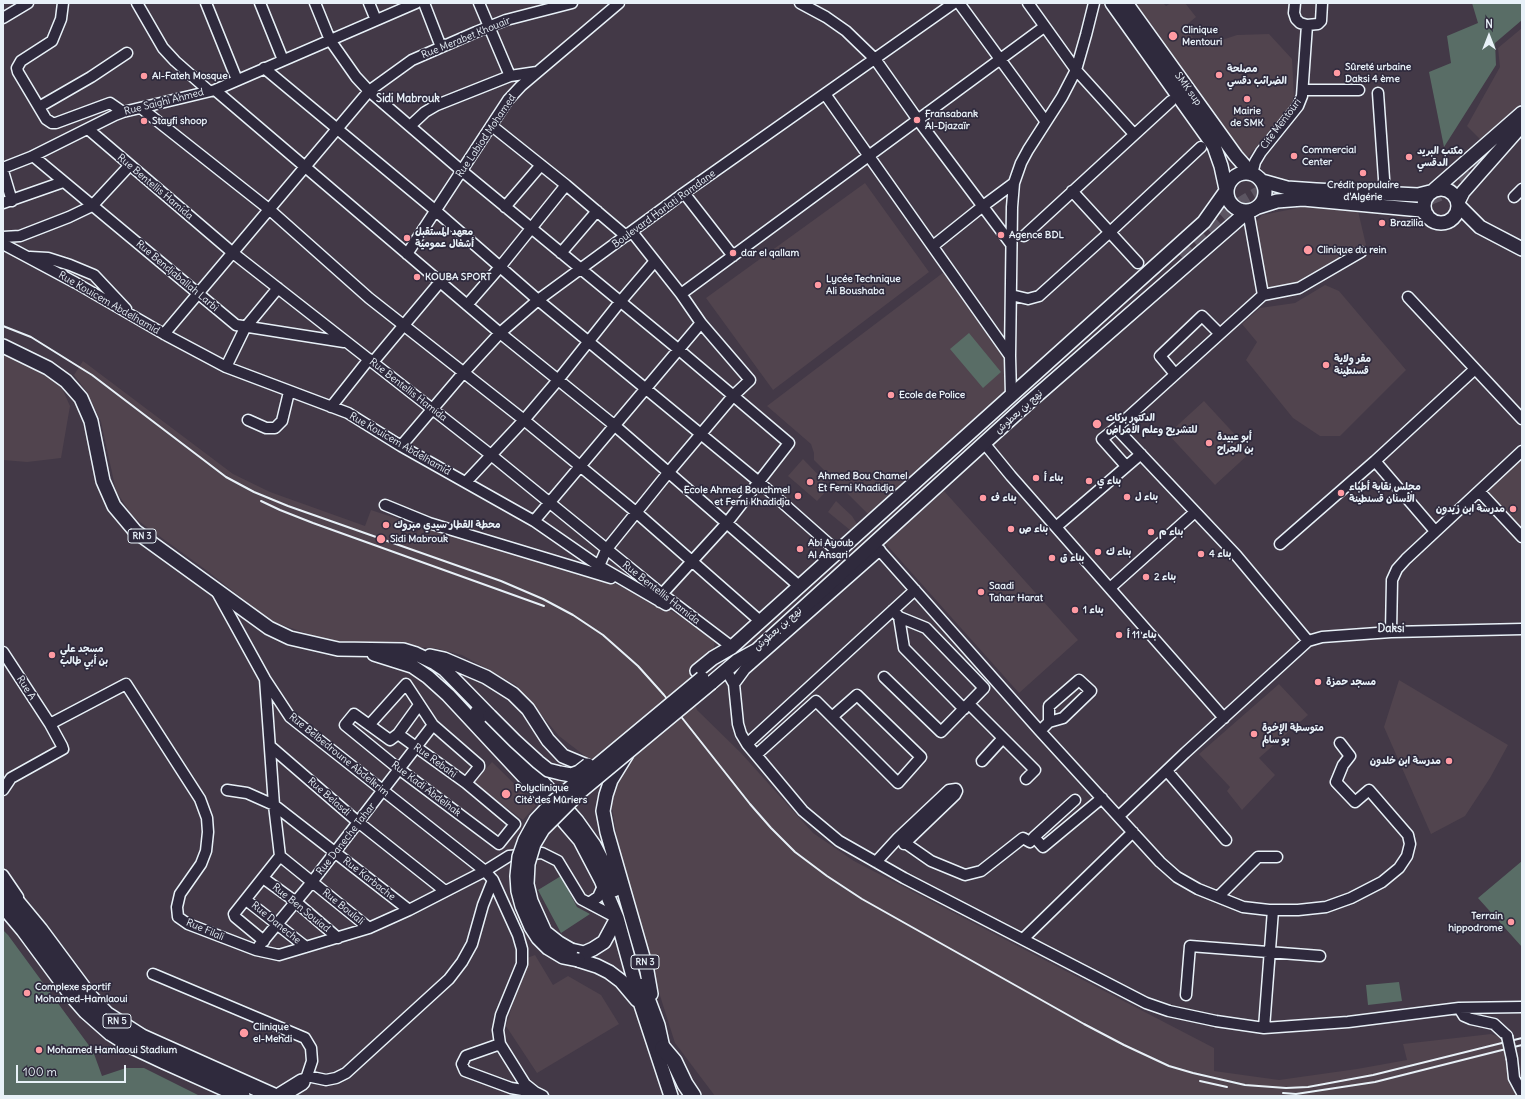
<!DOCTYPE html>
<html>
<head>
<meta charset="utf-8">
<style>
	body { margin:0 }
	#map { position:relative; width:1525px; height:1099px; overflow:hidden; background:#433947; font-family:Delius,sans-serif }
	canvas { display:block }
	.frame { position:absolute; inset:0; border:4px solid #e8f1f8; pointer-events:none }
	.north { position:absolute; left:1469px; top:16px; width:40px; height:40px; -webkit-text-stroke:3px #2f2a3d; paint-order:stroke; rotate:0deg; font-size:11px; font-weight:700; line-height:16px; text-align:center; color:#e8f1f8 }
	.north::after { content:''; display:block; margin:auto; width:14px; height:18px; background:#e8f1f8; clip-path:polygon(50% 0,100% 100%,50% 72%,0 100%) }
	.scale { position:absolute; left:16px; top:1065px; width:110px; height:18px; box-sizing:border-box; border:2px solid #e8f1f8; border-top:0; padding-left:5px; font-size:12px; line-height:14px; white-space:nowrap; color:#e8f1f8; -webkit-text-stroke:3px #2f2a3d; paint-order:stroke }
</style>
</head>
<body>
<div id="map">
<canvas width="1525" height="1099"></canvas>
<div class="frame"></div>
<div class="north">N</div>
<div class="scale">100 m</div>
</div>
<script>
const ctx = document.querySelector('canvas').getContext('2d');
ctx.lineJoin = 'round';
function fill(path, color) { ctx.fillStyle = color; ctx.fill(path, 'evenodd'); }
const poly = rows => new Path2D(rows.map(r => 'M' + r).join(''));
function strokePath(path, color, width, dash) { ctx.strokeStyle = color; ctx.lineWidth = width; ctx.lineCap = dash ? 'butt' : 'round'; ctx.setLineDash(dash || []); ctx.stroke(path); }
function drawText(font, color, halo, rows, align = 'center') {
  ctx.font = font + ' Delius,"Playpen Sans Arabic",sans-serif'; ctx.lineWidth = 3.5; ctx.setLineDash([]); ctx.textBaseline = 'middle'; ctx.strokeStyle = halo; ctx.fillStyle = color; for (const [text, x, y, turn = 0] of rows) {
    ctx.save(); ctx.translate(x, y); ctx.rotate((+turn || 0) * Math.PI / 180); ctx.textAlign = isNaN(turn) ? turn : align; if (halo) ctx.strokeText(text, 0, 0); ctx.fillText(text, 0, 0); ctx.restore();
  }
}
fill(poly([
	[1129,3,1163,3,1166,6,1171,3,1185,3,1196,17,1184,27,1201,47,1237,35,1269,34,1292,59,1294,98,1290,106,1247,158],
	[1522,28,1522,103,1480,139,1467,126,1500,67,1498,48],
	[865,183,929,272,773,390,706,298],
	[1308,206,1358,211,1366,245,1295,285,1269,290,1253,226,1262,215],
	[944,272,1006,361,1006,389,996,400,869,515,814,460,814,453,811,444,767,406],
	[1325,285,1339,291,1406,370,1340,436,1320,436,1293,418,1246,360,1257,342,1242,324,1260,308,1295,303],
	[3,352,60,384,70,406,61,458,27,462,3,460],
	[83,361,233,474,270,492,365,526,371,510,398,519,417,533,421,522,611,582,655,602,708,632,715,640,713,653,691,693,697,710,741,753,813,833,854,861,1214,1048,1214,1071,1279,1080,1357,1069,1407,1060,1403,1044,1491,1034,1505,1039,1519,1096,715,1096,675,1043,650,964,620,855,610,796,585,756,559,736,516,685,462,655,435,648,352,644,317,637,271,621,206,570,133,517,116,491,101,422,87,392,74,375],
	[1204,401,1251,452,1215,485,1168,434],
	[1522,458,1522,527,1485,491],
	[803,459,830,487,817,501,788,476],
	[944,491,1078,640,1019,693,885,543],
	[836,501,852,516,857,524,850,530,828,512],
	[1399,680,1508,745,1490,778,1465,816,1431,834,1384,727],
	[1279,684,1308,715,1259,758,1275,775,1242,810,1227,791,1230,787,1199,754],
	[492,762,536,805,523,820,473,783],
	[535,955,553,985,568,976,601,995,619,1024,537,1073,506,1026,527,958]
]), '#51444e');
fill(poly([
	[1472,3,1522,3,1522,20,1495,43,1496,65,1444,147,1429,72,1451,63,1447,36,1478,23],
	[969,333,1001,372,983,388,950,349],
	[1522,861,1522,947,1478,898],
	[561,876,577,907,590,914,561,933,538,890],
	[3,930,8,935,93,1051,102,1076,126,1068,144,1068,200,1096,3,1096],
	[1399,982,1402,1001,1368,1005,1366,985]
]), '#596d66');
strokePath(poly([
	[1409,200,1426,200,1454,189,1481,164],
	[1180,255,1233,208,1258,193,1295,193]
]), '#5c5562', 13, [13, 6]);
const minor = poly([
	[63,3,61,19,52,41,21,61,17,68,18,72,46,119,52,123,56,123,110,103,123,112],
	[137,3,163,48,175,61,209,91],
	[206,3,237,80],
	[260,3,283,60],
	[315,3,330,40,356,77,369,91,462,171,678,349,789,443,726,524,662,594,660,602],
	[369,3,376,20],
	[424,3,441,47],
	[479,3,510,76],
	[800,3,826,17,846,31,875,59,918,120,1011,244],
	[959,3,1046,122],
	[1028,3,1076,70,1134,134],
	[1295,3,1294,13,1296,19,1300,23,1307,25,1318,24,1321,21,1322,3],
	[3,18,28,3],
	[264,68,436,211,538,300,759,482,837,551],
	[215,90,500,333,614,425,799,586],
	[1303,90,1359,90],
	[1378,93,1385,193],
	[825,94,1010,356],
	[39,107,91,77,127,53],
	[141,108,270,210,369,298,524,420,637,513,760,621],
	[410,126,425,112,437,105,510,76,537,72],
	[492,126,566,185,626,236],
	[88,129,233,253,491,455,662,594,732,647],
	[33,156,236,325,344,342],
	[3,168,31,157,115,115,123,112,215,90,416,3],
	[3,171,12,201],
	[1252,174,1255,162,1261,152,1298,106,1302,96,1307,25],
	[1072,191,1138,263],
	[684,193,733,256],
	[1514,197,1522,189],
	[3,203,63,182],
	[505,207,541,165],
	[1248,211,1263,295],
	[1024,236,1171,101],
	[3,237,20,236,69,217,92,206,130,165],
	[3,244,76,283,164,334,226,367,348,413,401,446,534,521,599,566,666,605],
	[933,246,983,206,1014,183],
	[561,253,597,211],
	[407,254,508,100,521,86,619,3],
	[30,257,48,258,70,265,94,275,126,309],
	[681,294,1044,27],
	[1011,295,1028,299,1039,296,1110,232,1201,147],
	[1408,297,1522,419],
	[467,305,500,267,566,185],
	[164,334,369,91,412,60,476,32,506,20,572,3],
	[373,362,440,282],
	[226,367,245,328,278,288],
	[1175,374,1160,356,1202,316,1220,334],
	[1011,395,1010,356,1012,207,1014,183,1021,163,1028,150,1062,97,1076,70,1086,35,1094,3],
	[331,407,369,359],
	[248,420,266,428,275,428,282,421,289,392],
	[1116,428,1102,439,1126,466],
	[984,443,1011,476,1224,718],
	[401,446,464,372,500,333,538,300,684,193,954,3],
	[466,482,524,420,558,380,620,302,655,261],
	[1479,491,1522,537],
	[385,505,429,523,611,578],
	[534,521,701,323],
	[1056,527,1141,454],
	[1435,531,1375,461,1475,369],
	[874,544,1040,731,1160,862,1177,877,1198,889,1243,907,1269,910,1298,910,1326,907,1351,898,1382,882,1399,868,1407,856,1410,844,1408,835,1369,790,1355,802,1336,782,1343,765,1350,756,1340,743],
	[1280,544,1375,461],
	[599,566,606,550,668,473,733,396,750,380,701,323,681,294,632,232],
	[1110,588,1195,512],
	[217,592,265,679,290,717,485,871,493,880,518,935,522,949,522,964,501,1015,498,1030,500,1044,525,1084,535,1092,543,1096],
	[899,617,904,648,964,709],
	[1391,632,1392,580,1397,569,1406,559,1522,451],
	[1308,641,1236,555,1116,428,1263,295,1299,288,1361,252],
	[3,652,50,724],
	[726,670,734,684,738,724,741,734,747,744,803,811,839,841,904,878,1146,1003,1169,1011,1216,1021,1264,1028,1348,1022,1459,1008,1522,1007],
	[884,677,941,732,984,688,926,628,899,617,893,610],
	[734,684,745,669,880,550],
	[969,704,1035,770,1026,779],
	[354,714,390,740,398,734,466,783,515,824,499,844,399,769,345,725,354,714],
	[370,724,406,684,433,725,479,765,479,767,466,783],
	[1040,731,1049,722,1063,718,1091,691,1079,680,1049,706,1049,722],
	[398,734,419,705],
	[747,744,915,590],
	[270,746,358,822,445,891],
	[756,755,816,701,898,783,921,757,857,695,832,717],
	[982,761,1003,738],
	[1167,771,1226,840],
	[3,790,11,778,63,749,62,746,50,724,126,684,200,799,207,818,208,832,206,851,201,864,180,894,177,907,178,917,188,924,256,950,279,955,369,928,409,910,485,871,509,856,542,853,558,861,581,899,617,918],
	[227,790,247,793,274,805,409,910],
	[1119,816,1185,753,1308,641,1322,637,1391,632,1522,629],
	[1034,837,1075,800],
	[898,838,949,790,956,789,957,791,955,795,904,844],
	[280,856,369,928],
	[876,862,898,838,931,861,965,875,981,871,1023,838,1030,842,1034,837,1043,847,1102,798],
	[3,875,18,897],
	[263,878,296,902,338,938],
	[1218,897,1258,857,1277,857],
	[246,900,306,947],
	[589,903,598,897,603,886],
	[1023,939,1133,832],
	[264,941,235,917,234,914,280,856,274,805,265,679],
	[259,946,312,882,433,725],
	[153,974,305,1038,311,1048,312,1061,307,1076,303,1081],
	[1186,995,1190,946,1320,956],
	[1459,1008,1464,1016,1471,1019,1494,1024,1507,1036],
	[1264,1028,1273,910],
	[500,1044,466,1056,462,1064,465,1071,511,1088,534,1092],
	[1512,1059,1514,1078,1522,1093],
	[307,1076,326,1080,336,1078,346,1073,449,979,462,962,472,944,483,905,493,880]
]);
const major = poly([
	[1112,3,1214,146,1221,166,1226,189],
	[1126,3,1236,156,1251,173],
	'1227 192a19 19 0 1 1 38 0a19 19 0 1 1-38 0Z',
	[1262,181,1287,188,1316,190,1418,195,1430,192],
	'1424 206a17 17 0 1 1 34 0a17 17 0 1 1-34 0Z',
	[1434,190,1522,113],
	[1458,202,1463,192,1522,125],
	[1458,205,1480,227,1522,249],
	[1258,207,1277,201,1303,199,1421,210,1427,215],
	[3,346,48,368,66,381,81,398,91,421,103,481,114,506,135,531,269,628,290,638,338,649,403,650,416,654,435,663,444,669,490,716],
	[374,654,412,666,428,677,448,695,543,797,580,840,601,880,617,918,641,1005,671,1096],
	[430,656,444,659,486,677,513,694,528,709,548,740,563,756,587,766],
	[697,671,713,658,732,647,1204,222,1226,191],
	[711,683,737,661,757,650,1027,404,1248,211],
	[477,712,517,753,577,821,594,845,606,868,614,890],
	[627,754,611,780,606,795,603,811,607,832,647,971,651,994],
	[571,950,584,953,593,949,604,942,617,918],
	[578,960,597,966,609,972,621,981,637,1000],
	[643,985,658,1025,663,1048]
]);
const highway = poly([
	[3,890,16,901,40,930,89,996,106,1014,142,1037,274,1096],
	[3,905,24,930,72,995,86,1011,111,1033,130,1045,164,1061,242,1096],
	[663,1048,674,1061,685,1084,693,1096],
	[281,1095,302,1082]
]);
strokePath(minor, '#e8f1f8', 13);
strokePath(major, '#e8f1f8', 16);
strokePath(highway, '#e8f1f8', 18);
strokePath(minor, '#2f2a3d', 10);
strokePath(major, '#2f2a3d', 13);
strokePath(highway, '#2f2a3d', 15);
strokePath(poly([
	[3,326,31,337,92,375,226,477,254,492,288,506,501,581,543,599,573,615,603,635,638,666,664,695,750,804,771,828,795,852,827,876,862,899,926,935,1084,1024,1124,1045,1169,1066,1193,1073,1245,1085,1286,1088,1308,1087,1373,1075,1522,1038],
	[261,501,280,510,313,523,544,606],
	[1200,1081,1227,1087],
	[1283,1093,1296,1094,1375,1082,1522,1045]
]), '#e8f1f8', 2);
const minorBridge = poly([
	[1507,1036,1512,1059]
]);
const majorBridge = poly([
	[490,716,515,741,538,762,548,770,560,773,571,775,579,772,588,765],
	[571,950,559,943,545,932,531,901,527,884,528,864,534,844,543,829,581,791,711,683],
	[578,960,563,957,548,948,538,938,531,927,522,906,518,891,517,876,519,857,525,840,536,820,552,803,702,678]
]);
strokePath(minorBridge, '#e8f1f8', 13, []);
strokePath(majorBridge, '#e8f1f8', 16, []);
strokePath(minorBridge, '#2f2a3d', 10);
strokePath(majorBridge, '#2f2a3d', 13);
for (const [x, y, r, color] of [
	[1173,36,5,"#ff9aa2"],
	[1337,73,4,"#ff9aa2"],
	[1219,75,4,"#ff9aa2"],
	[144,76,4,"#ff9aa2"],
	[1247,99,4,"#ff9aa2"],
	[917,120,4,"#ff9aa2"],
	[144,121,4,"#ff9aa2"],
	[1294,156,4,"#ff9aa2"],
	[1409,157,4,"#ff9aa2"],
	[1363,173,4,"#ff9aa2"],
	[1382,223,4,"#ff9aa2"],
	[1001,235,4,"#ff9aa2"],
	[407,238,4,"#ff9aa2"],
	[1308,250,5,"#ff9aa2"],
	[733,253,4,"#ff9aa2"],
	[417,277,4,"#ff9aa2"],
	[818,285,4,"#ff9aa2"],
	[1326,365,4,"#ff9aa2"],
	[891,395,4,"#ff9aa2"],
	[1097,424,5,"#ff9aa2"],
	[1209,443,4,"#ff9aa2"],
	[1036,478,4,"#ff9aa2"],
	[1089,481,4,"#ff9aa2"],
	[810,482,4,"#ff9aa2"],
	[1341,493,4,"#ff9aa2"],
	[798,496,4,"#ff9aa2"],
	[1127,497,4,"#ff9aa2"],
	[983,498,4,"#ff9aa2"],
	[1513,509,4,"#ff9aa2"],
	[386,525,4,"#ff9aa2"],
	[1011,529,4,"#ff9aa2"],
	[1151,532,4,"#ff9aa2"],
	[381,539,5,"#ff9aa2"],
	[800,549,4,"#ff9aa2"],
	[1098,552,4,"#ff9aa2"],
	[1201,554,4,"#ff9aa2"],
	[1052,558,4,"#ff9aa2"],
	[1146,577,4,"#ff9aa2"],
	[981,592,4,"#ff9aa2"],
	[1075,610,4,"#ff9aa2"],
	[1119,635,4,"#ff9aa2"],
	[52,655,4,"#ff9aa2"],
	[1318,682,4,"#ff9aa2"],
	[1254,734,4,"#ff9aa2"],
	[1449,761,4,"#ff9aa2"],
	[506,794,5,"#ff9aa2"],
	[1511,922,4,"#ff9aa2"],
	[27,993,4,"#ff9aa2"],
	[244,1033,5,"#ff9aa2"],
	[39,1050,4,"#ff9aa2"]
]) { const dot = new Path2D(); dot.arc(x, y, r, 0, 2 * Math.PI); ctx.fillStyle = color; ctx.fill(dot); strokePath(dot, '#2f2a3d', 1.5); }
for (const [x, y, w] of [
	[142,536,28],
	[645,962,28],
	[117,1021,28]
]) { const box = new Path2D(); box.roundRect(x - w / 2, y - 7, w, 14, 3); ctx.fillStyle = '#2f2a3d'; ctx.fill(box); strokePath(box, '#e8f1f8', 1); }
drawText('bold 9px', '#e8f1f8', null, [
	["RN 3",142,536],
	["RN 3",645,962],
	["RN 5",117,1021]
]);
drawText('bold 10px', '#e8f1f8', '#2f2a3d', [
	["Clinique",1182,30],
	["Mentouri",1182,42],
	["Sûreté urbaine",1345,67],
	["Daksi 4 ème",1345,79],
	["مصلحة",1227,69],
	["الضرائب دقسي",1227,81],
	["Al-Fateh Mosque",152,76],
	["Mairie",1247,111,"center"],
	["de SMK",1247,123,"center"],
	["Fransabank",925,114],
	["Al-Djazaïr",925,126],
	["Stayfi shoop",152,121],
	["Commercial",1302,150],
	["Center",1302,162],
	["مكتب البريد",1417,151],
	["الدقسي",1417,163],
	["Crédit populaire",1363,185,"center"],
	["d'Algérie",1363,197,"center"],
	["Brazilia",1390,223],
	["معهد المستقبل",415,232],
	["أشغال عمومية",415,244],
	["Agence BDL",1009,235],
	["Clinique du rein",1317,250],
	["dar el qallam",741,253],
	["KOUBA SPORT",425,277],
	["Lycée Technique",826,279],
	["Ali Boushaba",826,291],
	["مقر ولاية",1334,359],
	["قسنطينة",1334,371],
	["Ecole de Police",899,395],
	["الدكتور بركات",1106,418],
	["للتشريح وعلم الأمراض",1106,430],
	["أبو عبيدة",1217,437],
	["بن الجراح",1217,449],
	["Ahmed Bou Chamel",818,476],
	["Et Ferni Khadidja",818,488],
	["بناء أ",1044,478],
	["بناء ي",1097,481],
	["مجلس نقابة أطباء",1349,487],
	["الأسنان قسنطينة",1349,499],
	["Ecole Ahmed Bouchmel",790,490,"right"],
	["et Ferni Khadidja",790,502,"right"],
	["بناء ل",1135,497],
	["بناء ف",991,498],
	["مدرسة ابن زيدون",1505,509,"right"],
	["محطة القطار سيدي مبروك",394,525],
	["بناء ص",1019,529],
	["بناء م",1159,532],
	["Sidi Mabrouk",390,539],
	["Abi Ayoub",808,543],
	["Al Ansari",808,555],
	["بناء ك",1106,552],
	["بناء 4",1209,554],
	["بناء ق",1060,558],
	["بناء 2",1154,577],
	["Saadi",989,586],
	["Tahar Harat",989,598],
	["بناء 1",1083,610],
	["بناء 11 أ",1127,635],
	["مسجد علي",60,649],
	["بن أبي طالب",60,661],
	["مسجد حمزة",1326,682],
	["متوسطة الإخوة",1262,728],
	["بو سالم",1262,740],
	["مدرسة ابن خلدون",1441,761,"right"],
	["Polyclinique",515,788],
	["Cité des Mûriers",515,800],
	["Terrain",1503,916,"right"],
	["hippodrome",1503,928,"right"],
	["Complexe sportif",35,987],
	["Mohamed-Hamlaoui",35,999],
	["Clinique",253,1027],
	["el-Mehdi",253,1039],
	["Mohamed Hamlaoui Stadium",47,1050]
], 'left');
drawText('10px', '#e8f1f8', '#2f2a3d', [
	["Rue Merabet Khouair",466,38,-22],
	["SMK sup",1188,89,54],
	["Rue Saighi Ahmed",164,102,-14],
	["Cite Mentouri",1281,124,-53],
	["Rue Labiod Mohamed",486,136,-56],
	["Rue Bentellis Hamida",155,187,40],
	["Boulevard Harlati Ramdane",664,209,-36],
	["Rue Bendjaballah Larbi",177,276,40],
	["Rue Kouicem Abdelhamid",109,303,30],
	["Rue Bentellis Hamida",408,390,38],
	["نهج بن بعطوش",1019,412,-42],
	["Rue Kouicem Abdelhamid",400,444,30],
	["Rue Bentellis Hamida",661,593,38],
	["نهج بن بعطوش",778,629,-41],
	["Rue A",26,688,57],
	["Rue Belbedroune Abdelkrim",339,755,39],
	["Rue Rebahi",435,761,36],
	["Rue Kadi Abdelhak",426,789,37],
	["Rue Belasdi",329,797,41],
	["Rue Daneche Tahar",346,839,-52],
	["Rue Karbache",369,879,38],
	["Rue Boulali",343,907,39],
	["Rue Ben Souiad",301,908,39],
	["Rue Daneche",276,923,39],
	["Rue Filali",205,930,23]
]);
drawText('bold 11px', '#e8f1f8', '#2f2a3d', [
	["Sidi Mabrouk",408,99],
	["Daksi",1391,629]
]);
</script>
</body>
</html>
